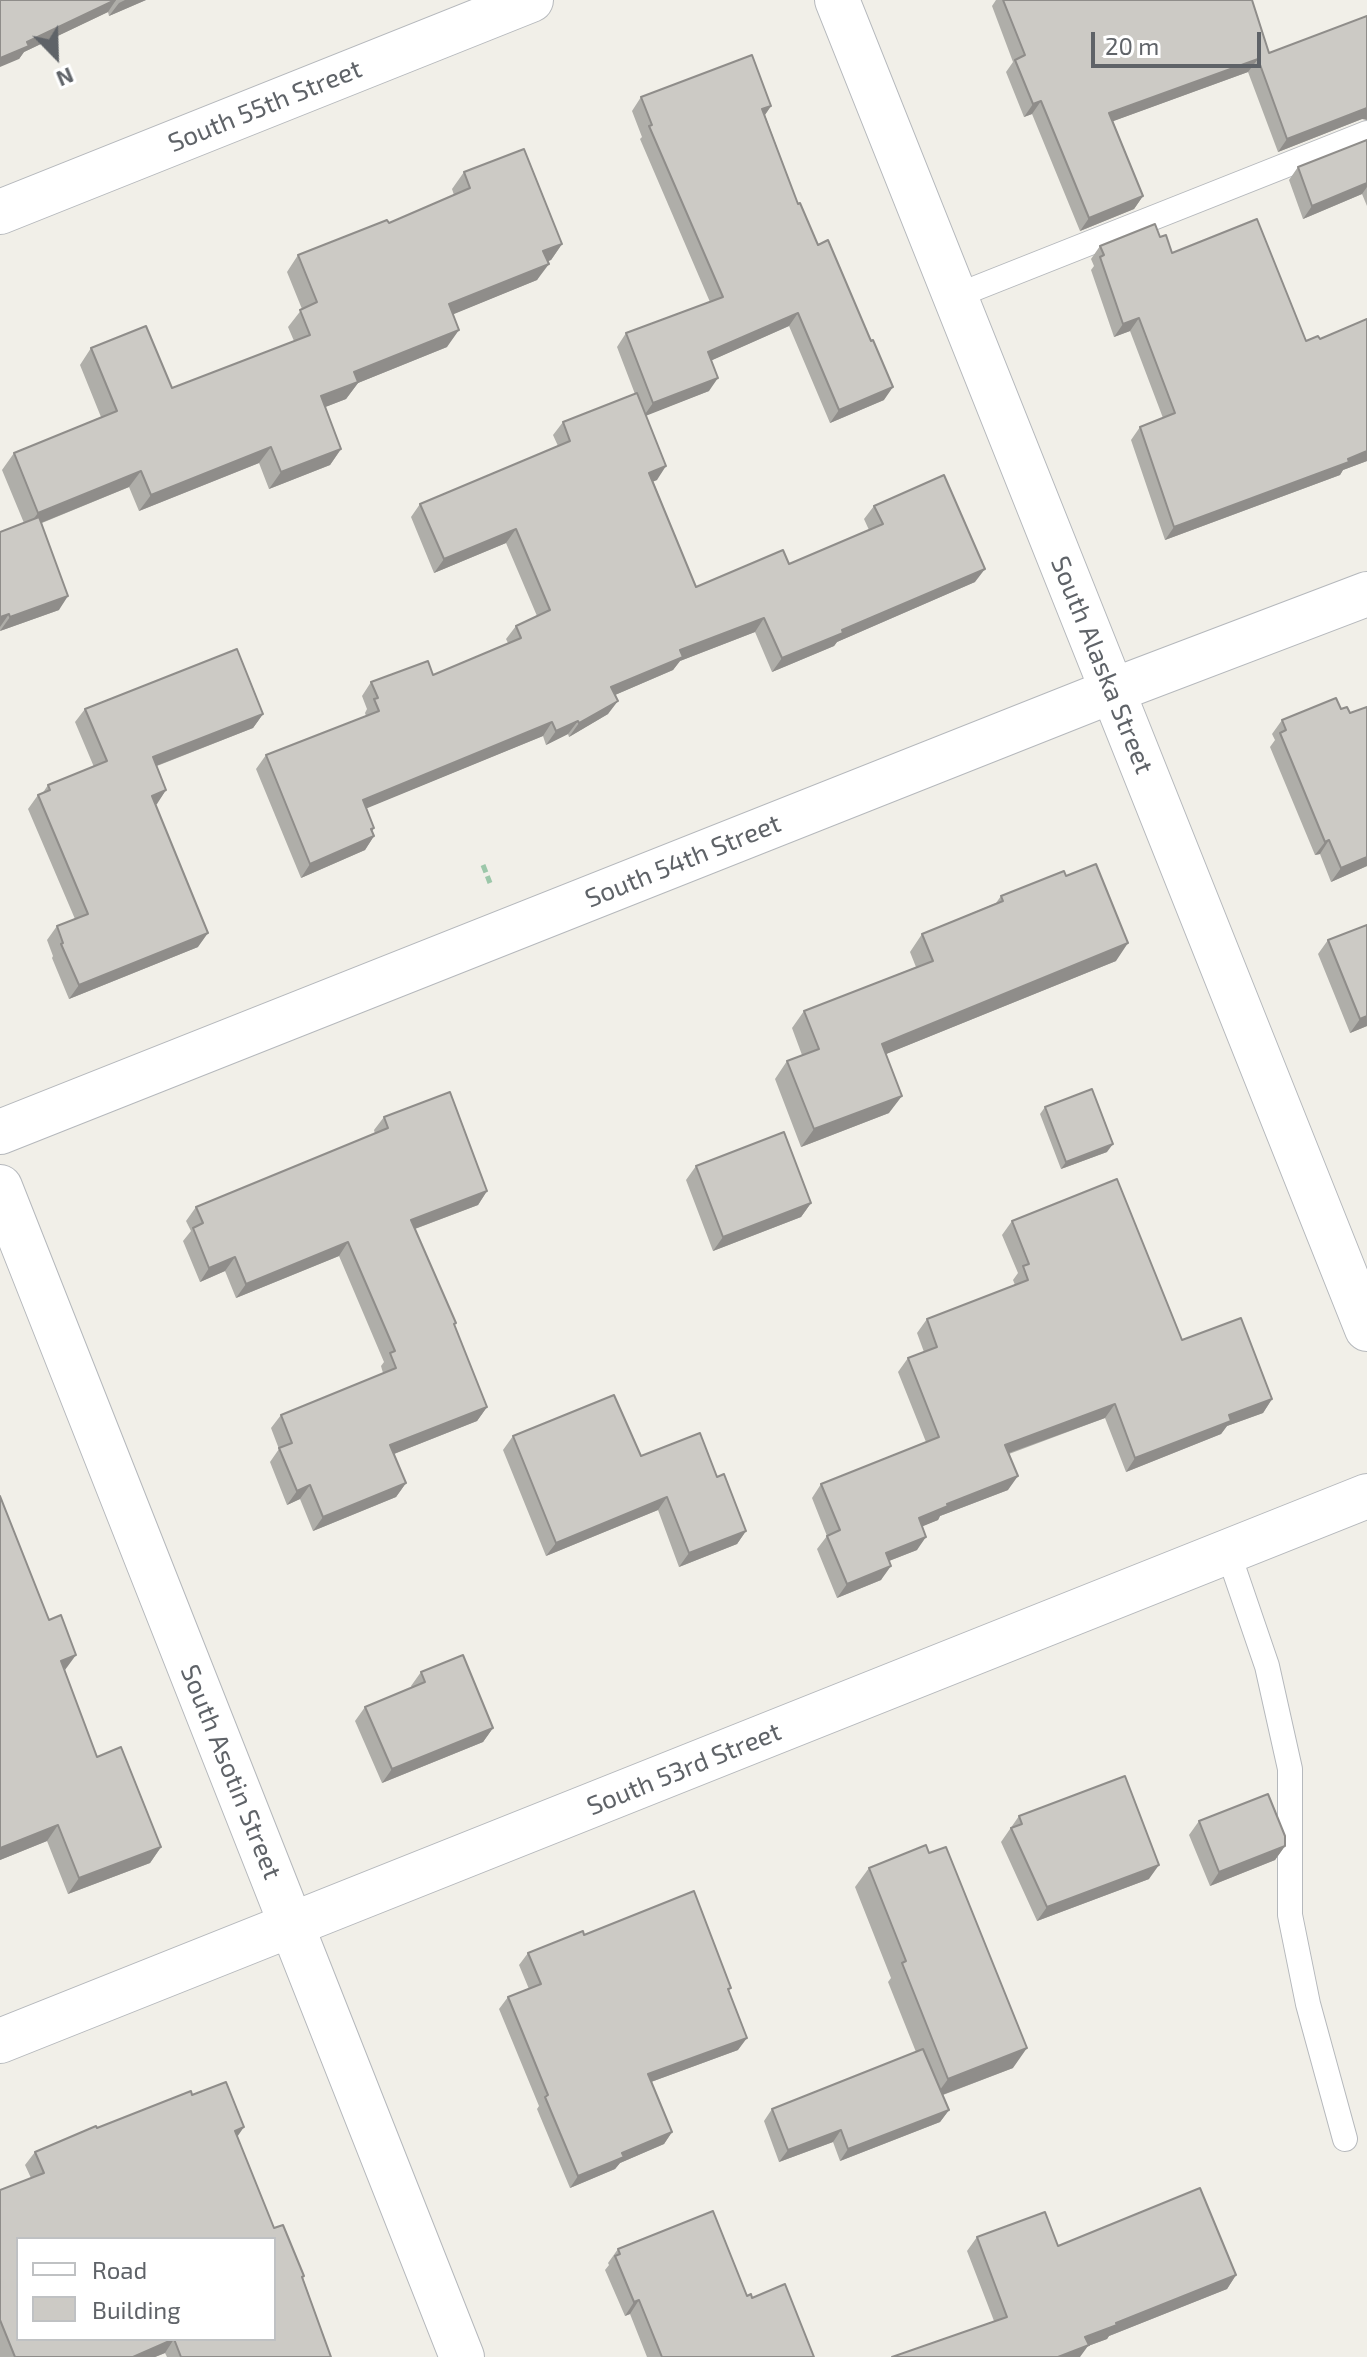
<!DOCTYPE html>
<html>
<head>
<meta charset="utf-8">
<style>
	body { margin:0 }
	#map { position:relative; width:1367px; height:2357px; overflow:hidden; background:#f1efe8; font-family:"Exo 2",sans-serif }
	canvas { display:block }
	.legend { position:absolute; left:16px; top:2237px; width:260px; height:104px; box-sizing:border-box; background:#fff; border:2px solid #bfc1c3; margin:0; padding:10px 14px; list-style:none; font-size:24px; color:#5f6368 }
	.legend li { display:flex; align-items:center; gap:16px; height:40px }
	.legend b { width:40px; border:2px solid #bfc1c3 }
	.north { position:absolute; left:16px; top:16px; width:80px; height:80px; -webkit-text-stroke:6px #fff; paint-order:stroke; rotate:157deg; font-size:22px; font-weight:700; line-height:32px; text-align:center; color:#5f6368 }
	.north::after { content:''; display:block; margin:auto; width:28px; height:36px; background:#5f6368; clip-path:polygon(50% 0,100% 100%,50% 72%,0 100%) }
	.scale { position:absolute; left:1091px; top:32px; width:170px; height:36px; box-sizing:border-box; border:4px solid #5f6368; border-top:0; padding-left:10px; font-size:24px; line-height:28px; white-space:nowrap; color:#5f6368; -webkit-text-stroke:6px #fff; paint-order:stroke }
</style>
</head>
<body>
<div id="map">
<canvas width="1367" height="2357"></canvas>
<ul class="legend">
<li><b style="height:10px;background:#fff"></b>Road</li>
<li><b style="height:22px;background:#cccac5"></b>Building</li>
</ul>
<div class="north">N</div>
<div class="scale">20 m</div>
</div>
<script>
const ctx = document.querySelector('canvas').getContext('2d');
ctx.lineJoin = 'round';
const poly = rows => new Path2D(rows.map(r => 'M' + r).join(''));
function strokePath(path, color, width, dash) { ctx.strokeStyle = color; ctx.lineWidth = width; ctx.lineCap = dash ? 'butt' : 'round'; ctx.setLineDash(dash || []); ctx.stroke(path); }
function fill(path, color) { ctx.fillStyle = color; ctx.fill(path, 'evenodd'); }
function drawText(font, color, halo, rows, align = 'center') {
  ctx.font = font + ' "Exo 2",sans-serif'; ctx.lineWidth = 8; ctx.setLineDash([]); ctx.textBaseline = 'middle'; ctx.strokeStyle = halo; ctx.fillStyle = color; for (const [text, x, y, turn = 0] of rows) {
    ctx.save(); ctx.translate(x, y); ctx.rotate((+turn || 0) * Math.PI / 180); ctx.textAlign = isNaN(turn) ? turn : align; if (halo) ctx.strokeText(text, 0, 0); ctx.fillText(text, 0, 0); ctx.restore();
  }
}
const service = poly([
	[956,296,1367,133],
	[1228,1552,1267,1666,1290,1769,1290,1915,1308,2004,1345,2139]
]);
const minor = poly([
	[0,212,531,0],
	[0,1132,1112,691,1367,594],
	[0,1187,462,2357],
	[0,2041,1367,1496]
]);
const tertiary = poly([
	[837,0,1367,1329]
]);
strokePath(service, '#b5b8bc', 26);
strokePath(minor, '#b5b8bc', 46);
strokePath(tertiary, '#b5b8bc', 46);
strokePath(poly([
	[483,865,490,883]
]), '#9cc7a9', 5, [8, 4]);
strokePath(service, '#fff', 24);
strokePath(minor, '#fff', 44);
strokePath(tertiary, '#fff', 44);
fill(poly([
	[0,0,146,0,109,16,108,12,24,52,19,59],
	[996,0,1252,0,1269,53,1362,119,1278,152,1248,72,1113,121,1143,196,1134,209,1080,231,1032,114,1024,117,1006,72,1013,62,992,6],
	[641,97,771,106,765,115,798,204,884,400,830,423,789,326,712,360,709,391,646,415,657,480,653,481,696,587,789,564,869,530,864,519,874,506,975,582,837,642,834,646,772,672,755,632,680,661,673,670,615,695,608,714,569,737,568,734,546,745,543,736,366,808,374,828,372,831,374,836,365,850,301,878,256,769,266,755,366,716,365,713,367,709,362,696,371,682,433,675,508,643,506,639,516,626,537,616,506,543,434,573,411,517,420,504,558,446,553,435,563,422,635,394,617,347,626,333,710,302,640,139,642,137,632,111],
	[1367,140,1367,206,1362,194,1303,219,1289,180,1298,167],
	[464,172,562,244,551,260,548,261,537,280,453,314,447,347,358,383,346,399,325,407,341,449,330,465,269,489,259,463,139,511,129,487,42,523,59,610,0,631,0,532,24,523,2,470,14,453,101,417,80,365,91,348,172,388,294,341,288,327,302,309,287,272,298,255,389,223,454,195,452,189],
	[1160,237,1172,253,1306,341,1320,339,1367,319,1367,461,1343,470,1340,475,1165,540,1131,440,1140,427,1163,418,1130,331,1114,337,1091,270,1094,266,1091,259,1100,246],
	[85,709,263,714,253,728,157,766,166,790,156,804,198,947,69,999,52,958,53,956,47,940,57,926,75,919,28,809,38,795,42,794,48,785,94,767,75,722],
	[1341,709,1350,713,1367,866,1331,882,1320,854,1315,855,1270,747,1275,740,1272,734,1282,720],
	[1001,896,1116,961,886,1054,889,1113,801,1147,775,1079,787,1061,802,1055,792,1028,804,1011,916,967,910,952,922,934,996,903],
	[1367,925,1367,1026,1350,1033,1318,954,1328,940],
	[1045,1107,1107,1152,1061,1169,1040,1114],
	[384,1117,487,1191,478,1205,415,1229,456,1323,454,1325,487,1407,477,1421,394,1454,406,1483,396,1497,313,1531,300,1499,287,1505,270,1462,279,1449,271,1428,281,1415,383,1373,381,1366,384,1362,339,1256,236,1298,225,1271,200,1282,183,1241,191,1231,186,1221,196,1207,375,1134,374,1130],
	[696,1166,811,1203,801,1217,713,1251,686,1180],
	[1012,1221,1182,1340,1272,1399,1263,1413,1227,1426,1221,1434,1126,1472,1105,1418,1009,1454,1008,1490,940,1516,938,1520,922,1526,917,1550,889,1561,881,1580,837,1598,817,1549,827,1536,812,1498,821,1484,926,1442,898,1372,908,1358,924,1352,917,1333,927,1319,1015,1285,1013,1280,1018,1273,1002,1235],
	[513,1436,641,1456,717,1477,746,1531,737,1544,679,1567,658,1510,546,1556,503,1450],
	[0,1496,97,1757,161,1847,150,1863,68,1894,47,1841,0,1860],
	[421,1672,493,1728,483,1742,382,1783,355,1721,365,1707,412,1688,411,1686],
	[1019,1816,1149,1879,1037,1921,1001,1842],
	[1199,1821,1285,1846,1275,1860,1210,1886,1189,1835],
	[869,1868,1013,2068,943,2095,949,2110,940,2122,840,2161,833,2142,779,2162,764,2121,772,2109,916,2052,888,1982,891,1978,855,1887],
	[584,1935,731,1988,729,1990,738,2050,651,2082,672,2132,664,2144,620,2163,615,2169,570,2188,537,2109,539,2106,499,2009,508,1997,529,1989,519,1965,528,1953],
	[192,2095,237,2136,274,2228,303,2278,331,2357,167,2357,165,2353,155,2357,0,2357,0,2190,31,2178,25,2165,35,2152,97,2128],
	[977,2237,1058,2246,1236,2275,1227,2289,1109,2336,1107,2339,1088,2346,994,2321,967,2251],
	[618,2249,752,2298,814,2357,647,2357,630,2314,625,2316,605,2270,609,2265,608,2263]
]), '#afaea9');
fill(poly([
	[116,0,108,12,24,52,19,59,0,67,0,58,27,42],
	[125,0,146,0,109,16,119,3],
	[1258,59,1248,72,1100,126,1109,113],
	[1041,101,1032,114,1024,117,1033,104],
	[771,106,762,119,762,109],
	[1367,108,1367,120,1362,119,1278,152,1287,139],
	[1367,183,1367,187,1362,194,1303,219,1312,206],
	[1143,196,1134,209,1080,231,1089,218],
	[562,244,551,260,532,267,543,251],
	[549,264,537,280,437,321,449,304],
	[798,313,789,326,699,366,708,352],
	[1139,318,1130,331,1114,337,1123,324],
	[459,330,447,347,358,383,346,399,310,413,321,396,354,372],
	[718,378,709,391,643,417,653,403],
	[893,387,884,400,830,423,839,410],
	[271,447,259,463,139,511,151,495],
	[341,449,330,465,269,489,281,472],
	[1367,451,1367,461,1343,470,1340,475,1165,540,1174,527],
	[666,466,657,480,640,487,649,473],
	[141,471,129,487,26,529,38,513],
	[516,529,506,543,434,573,444,559],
	[985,569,975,582,837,642,834,646,772,672,782,658,842,630],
	[68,596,59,610,0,631,10,617],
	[9,614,0,627,0,617],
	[764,618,755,632,680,661,673,670,601,701,611,687,680,650],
	[618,701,608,714,569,737,579,723],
	[263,714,253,728,143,771,153,757],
	[578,721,568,734,546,745,556,731],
	[552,722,543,736,353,814,363,800],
	[166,790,157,804,143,810,152,796],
	[374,828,366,840,374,836,365,850,301,878,310,864],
	[1329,840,1320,854,1315,855,1325,842],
	[1367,857,1367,866,1331,882,1341,868],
	[208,933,198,947,69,999,79,985],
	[1128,943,1116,961,869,1061,882,1044],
	[1367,1016,1367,1026,1350,1033,1360,1019],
	[902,1096,889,1113,801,1147,814,1129],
	[1113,1144,1107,1152,1061,1169,1066,1162],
	[487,1191,478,1205,401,1234,411,1220],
	[811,1203,801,1217,713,1251,723,1237],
	[348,1242,339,1256,236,1298,246,1284],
	[235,1257,225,1271,200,1282,209,1268],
	[1272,1399,1263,1413,1227,1426,1221,1434,1126,1472,1135,1458,1229,1415],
	[1115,1404,1105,1418,995,1458,1005,1445],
	[487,1407,477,1421,381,1459,390,1445],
	[1018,1476,1008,1490,940,1516,938,1520,909,1532,919,1518,947,1504],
	[406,1483,396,1497,313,1531,323,1517],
	[310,1485,300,1499,287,1505,297,1491],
	[667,1497,658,1510,546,1556,556,1543],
	[746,1531,737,1544,679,1567,689,1553],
	[926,1537,917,1550,876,1566,886,1553],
	[891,1566,881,1580,837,1598,847,1584],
	[76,1655,65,1670,61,1661],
	[493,1728,483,1742,382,1783,392,1769],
	[58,1825,47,1841,0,1860,0,1848],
	[1285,1846,1275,1860,1210,1886,1219,1872],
	[161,1847,150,1863,68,1894,79,1878],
	[1159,1865,1149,1879,1037,1921,1047,1907],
	[747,2038,738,2050,640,2086,648,2074],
	[1027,2048,1013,2068,934,2098,948,2079],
	[949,2110,940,2122,840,2161,848,2149],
	[244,2127,235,2140,235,2131],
	[841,2130,833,2142,779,2162,788,2150],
	[672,2132,664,2144,620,2163,615,2169,570,2188,578,2176,622,2153],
	[1236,2275,1227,2289,1109,2336,1107,2339,1088,2346,1080,2357,1058,2357,1085,2337,1116,2323],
	[639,2300,630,2314,625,2316,634,2302],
	[174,2339,165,2353,155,2357,133,2357]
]), '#8f8d8a');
const building = poly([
	[0,0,115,0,27,42,29,46,0,58,0,0],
	[1003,0,1252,0,1269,53,1367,16,1367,108,1287,139,1258,59,1109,113,1143,196,1089,218,1041,101,1033,104,1015,60,1025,55,1003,0],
	[752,55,771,106,762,109,798,204,800,203,818,245,828,240,871,341,873,340,893,387,839,410,798,313,708,352,718,378,653,403,626,333,723,297,649,126,652,125,641,97,752,55],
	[1367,140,1367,183,1312,206,1298,167,1367,140],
	[524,149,562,244,543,251,549,264,449,304,459,330,354,372,358,382,321,396,341,449,281,472,271,447,151,495,141,471,38,513,14,453,117,411,91,348,146,326,172,388,310,335,300,310,317,302,298,255,387,220,389,223,470,188,464,172,524,149],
	[1257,219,1306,341,1318,336,1320,339,1367,319,1367,451,1348,459,1349,462,1174,527,1140,427,1175,413,1139,318,1123,324,1100,257,1104,255,1100,246,1155,224,1160,237,1166,235,1172,253,1257,219],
	[637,393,666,466,649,473,696,587,783,550,789,564,883,524,874,506,944,475,985,569,842,630,843,633,782,658,764,618,680,650,683,657,611,687,618,701,579,723,578,721,556,731,552,722,363,800,374,828,371,829,374,836,310,864,266,755,379,711,374,699,378,698,371,682,428,661,433,675,521,638,516,626,550,610,516,529,444,559,420,504,570,441,563,422,637,393],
	[39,517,68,596,10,617,9,614,0,617,0,532,39,517],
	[237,649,263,714,153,757,166,790,152,796,208,933,79,985,61,944,63,943,57,926,88,914,38,795,50,790,48,785,107,761,85,709,237,649],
	[1336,698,1341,709,1347,707,1350,713,1367,707,1367,857,1341,868,1329,840,1325,842,1280,733,1286,730,1282,720,1336,698],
	[1096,864,1128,943,882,1044,902,1096,814,1129,787,1061,819,1049,804,1011,933,961,922,934,1003,901,1001,896,1064,871,1066,876,1096,864],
	[1367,925,1367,1016,1360,1019,1328,940,1367,925],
	[1092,1089,1113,1144,1066,1162,1045,1107,1092,1089],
	[450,1092,487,1191,411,1220,456,1323,454,1324,487,1407,390,1445,406,1483,323,1517,310,1485,297,1491,279,1448,292,1443,281,1415,396,1368,390,1353,395,1351,348,1242,246,1284,235,1257,209,1268,193,1228,203,1223,196,1207,388,1128,384,1117,450,1092],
	[784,1132,811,1203,723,1237,696,1166,784,1132],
	[1117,1179,1182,1340,1241,1318,1272,1399,1229,1415,1231,1421,1135,1458,1115,1404,1005,1445,1018,1476,947,1504,948,1506,919,1518,926,1537,886,1553,891,1566,847,1584,827,1536,840,1530,821,1484,939,1437,908,1358,937,1347,927,1319,1028,1280,1023,1266,1029,1264,1012,1221,1117,1179],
	[614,1395,641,1456,700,1433,717,1477,724,1474,746,1531,689,1553,667,1497,556,1543,513,1436,614,1395],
	[0,1496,49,1620,61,1615,76,1655,61,1661,97,1757,121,1747,161,1847,79,1878,58,1825,0,1848,0,1496],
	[463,1655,493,1728,392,1769,365,1707,425,1682,421,1672,463,1655],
	[1125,1776,1159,1865,1047,1907,1011,1828,1022,1824,1019,1816,1125,1776],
	[1268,1794,1285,1836,1285,1846,1219,1872,1199,1821,1268,1794],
	[926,1845,929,1853,946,1847,1027,2048,948,2079,902,1963,906,1961,869,1868,926,1845],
	[694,1891,731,1988,728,1989,747,2038,648,2074,672,2132,622,2153,624,2157,578,2176,545,2097,548,2095,508,1997,541,1984,528,1953,583,1931,584,1935,694,1891],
	[923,2049,949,2110,848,2149,841,2130,788,2150,772,2109,923,2049],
	[226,2082,244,2127,235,2131,274,2228,283,2225,304,2276,302,2277,331,2357,181,2357,174,2339,133,2357,15,2357,0,2320,0,2190,44,2173,35,2152,96,2126,97,2128,191,2091,192,2095,226,2082],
	[18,2239,274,2239,274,2339,18,2339,18,2239],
	[1200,2188,1236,2275,1116,2323,1117,2325,1085,2337,1089,2345,1058,2357,892,2357,1007,2317,977,2237,1045,2212,1058,2246,1200,2188],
	[713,2211,747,2296,751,2294,752,2298,785,2284,814,2357,662,2357,639,2300,634,2302,615,2256,620,2254,618,2249,713,2211]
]);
fill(building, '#cccac5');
strokePath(building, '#8f8d8a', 2);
drawText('26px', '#5f6368', '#fff', [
	["South 55th Street",265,106,-22],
	["South Alaska Street",1102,665,68],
	["South 54th Street",683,861,-22],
	["South 53rd Street",684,1769,-22],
	["South Asotin Street",231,1772,68]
]);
</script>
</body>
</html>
